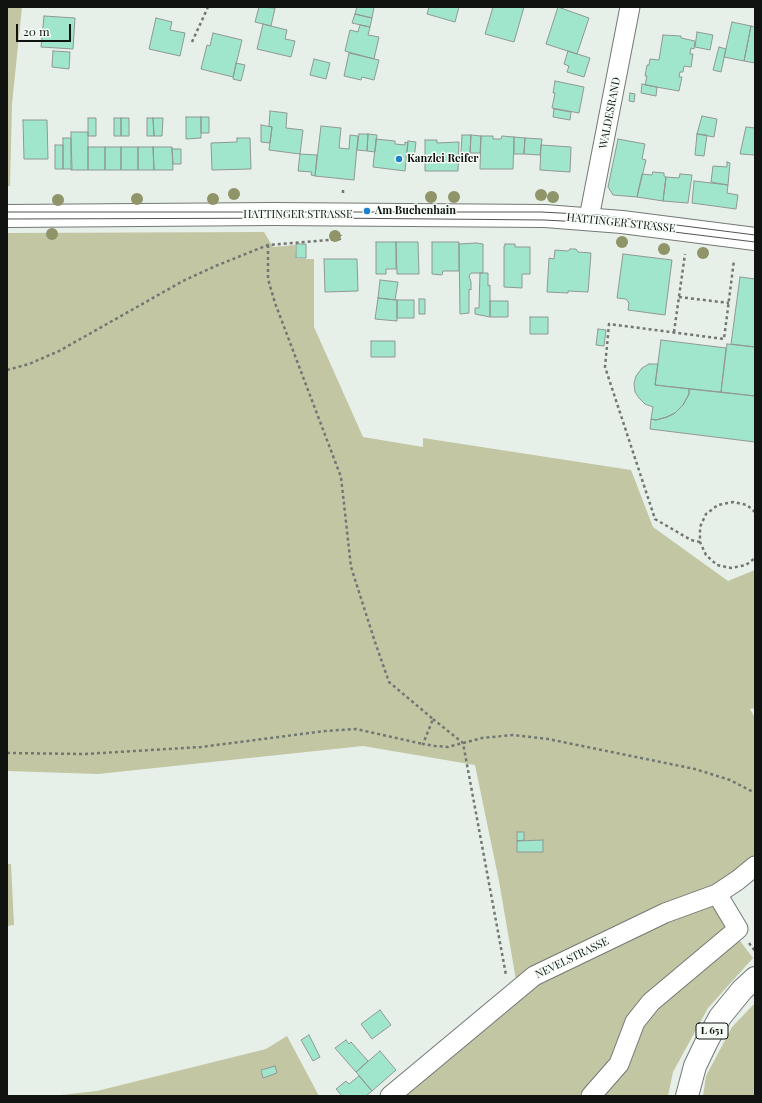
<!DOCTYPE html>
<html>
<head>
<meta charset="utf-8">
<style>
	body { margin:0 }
	#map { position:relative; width:762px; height:1103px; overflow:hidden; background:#e7efe9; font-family:"Playfair Display",serif }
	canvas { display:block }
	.frame { position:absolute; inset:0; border:8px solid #111311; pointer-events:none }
	.scale { position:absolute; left:16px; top:24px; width:55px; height:18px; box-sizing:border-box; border:2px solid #111311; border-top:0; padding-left:5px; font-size:12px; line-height:14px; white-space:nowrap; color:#111311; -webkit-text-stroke:3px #f5fcf6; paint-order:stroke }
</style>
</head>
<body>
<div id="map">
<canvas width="762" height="1103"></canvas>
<div class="frame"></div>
<div class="scale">20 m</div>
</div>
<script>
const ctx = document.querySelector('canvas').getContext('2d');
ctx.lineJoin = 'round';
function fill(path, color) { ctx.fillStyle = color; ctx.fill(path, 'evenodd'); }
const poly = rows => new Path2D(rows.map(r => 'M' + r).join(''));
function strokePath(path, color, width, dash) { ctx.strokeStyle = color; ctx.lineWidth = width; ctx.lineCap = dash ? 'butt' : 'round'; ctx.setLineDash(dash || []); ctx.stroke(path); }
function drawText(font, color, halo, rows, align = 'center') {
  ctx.font = font + ' "Playfair Display",serif'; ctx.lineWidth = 3; ctx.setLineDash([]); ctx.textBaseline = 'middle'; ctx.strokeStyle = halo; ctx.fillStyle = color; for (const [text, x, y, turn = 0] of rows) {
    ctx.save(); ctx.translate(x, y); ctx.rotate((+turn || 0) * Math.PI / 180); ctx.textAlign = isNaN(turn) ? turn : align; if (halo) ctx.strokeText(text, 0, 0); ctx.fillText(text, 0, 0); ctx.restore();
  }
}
fill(poly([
	[7,7,22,7,12,104,10,186,7,186],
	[264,232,273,247,295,245,296,259,314,259,314,327,363,437,423,447,423,438,631,470,653,527,728,581,755,570,755,708,750,709,755,718,755,856,711,891,731,929,753,958,708,1008,673,1072,668,1096,398,1096,516,980,499,881,475,765,363,746,98,774,7,771,7,233],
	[7,864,11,864,14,925,7,926],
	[755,1003,755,1096,703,1096,706,1076,732,1027],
	[287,1036,319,1096,52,1096,97,1091,266,1049]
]), '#c2c6a3');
const building = poly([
	[259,7,275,8,271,26,255,22,259,7],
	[357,7,374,7,372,18,355,14,357,7],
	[429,7,459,7,455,22,427,14,429,7],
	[493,7,524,7,514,42,485,34,493,7],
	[558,7,589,18,577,54,546,44,558,7],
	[355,14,372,18,370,27,352,23,355,14],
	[44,16,75,18,73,49,41,47,44,16],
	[156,18,172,22,170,30,185,33,180,56,149,49,156,18],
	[732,22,751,26,744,61,724,57,732,22],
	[263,24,287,30,285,39,295,41,291,57,257,49,263,24],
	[360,25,370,27,368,35,379,37,374,59,345,51,350,30,358,32,360,25],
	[751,26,755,27,755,63,744,61,751,26],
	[697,32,713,35,710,50,695,47,697,32],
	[213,33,242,40,233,77,201,69,207,45,210,46,213,33],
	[663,35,681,36,681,38,695,41,694,49,691,48,690,54,693,54,691,67,684,66,683,72,680,72,679,77,682,77,679,91,645,85,647,76,645,76,647,65,649,65,650,59,659,60,663,35],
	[719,47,726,49,721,72,713,70,719,47],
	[53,51,70,52,69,69,52,67,53,51],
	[568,51,590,58,584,77,567,72,569,66,564,64,568,51],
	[349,53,379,60,374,80,362,77,361,80,344,76,349,53],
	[314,59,330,63,326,79,310,75,314,59],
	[236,63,245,65,241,81,233,79,236,63],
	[555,81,584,87,579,113,552,108,555,93,553,93,555,81],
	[642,84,657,87,656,96,641,93,642,84],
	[630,93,635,94,634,102,629,101,630,93],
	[554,109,571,112,570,120,553,117,554,109],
	[270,111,287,113,286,128,303,130,300,154,269,150,272,127,269,126,270,111],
	[702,116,717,119,714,137,697,134,702,116],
	[186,117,201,117,201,138,186,139,186,117],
	[201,117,209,117,209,133,201,133,201,117],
	[88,118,96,118,96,136,88,136,88,118],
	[114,118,121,118,121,136,114,136,114,118],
	[121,118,129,118,129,136,121,136,121,118],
	[147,118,153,118,154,136,147,136,147,118],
	[153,118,163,118,162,136,154,136,153,118],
	[23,120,47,120,48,159,24,159,23,120],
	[261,125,272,127,270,143,261,142,261,125],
	[321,126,341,128,339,148,349,149,350,135,358,136,354,180,315,176,321,126],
	[746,127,755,128,755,155,740,154,746,127],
	[71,132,88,132,88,170,71,170,71,132],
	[359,134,368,134,367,151,357,150,359,134],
	[368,134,377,135,375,152,367,151,368,134],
	[697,134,707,135,704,156,695,155,697,134],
	[462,135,471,135,470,153,461,153,462,135],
	[471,135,481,136,480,153,470,153,471,135],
	[481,136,493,136,493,139,501,139,502,136,514,137,513,169,480,169,481,136],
	[514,137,525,138,524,154,514,154,514,137],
	[63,138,71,138,72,169,63,169,63,138],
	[237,138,250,138,251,169,212,170,211,143,237,142,237,138],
	[525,138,542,139,540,155,524,154,525,138],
	[376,139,395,141,395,144,405,145,405,142,408,143,405,171,373,167,376,139],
	[618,139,645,144,642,159,646,160,637,197,613,195,608,187,618,139],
	[425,140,437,140,437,143,459,142,458,171,425,171,425,140],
	[408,141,416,142,414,159,406,158,408,141],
	[55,145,63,145,63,169,55,169,55,145],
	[541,145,571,147,570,172,540,170,541,145],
	[88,147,105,147,105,170,88,170,88,147],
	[105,147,121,147,121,170,105,170,105,147],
	[121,147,138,147,138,170,121,170,121,147],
	[138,147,153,147,154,170,138,170,138,147],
	[153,147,172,147,173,170,154,170,153,147],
	[172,149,181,149,181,164,173,164,172,149],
	[300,154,317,155,315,176,311,175,312,172,298,171,300,154],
	[727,162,730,163,728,185,711,182,713,166,727,167,727,162],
	[653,172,664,173,664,176,666,177,663,201,637,197,642,174,652,175,653,172],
	[680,174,692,175,688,203,663,201,666,177,679,178,680,174],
	[694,181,728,185,727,193,738,195,736,209,692,203,694,181],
	[376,242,396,242,396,269,386,269,386,274,376,274,376,242],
	[396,242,418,242,419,274,397,274,396,242],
	[432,242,459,242,459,271,443,271,442,275,432,274,432,242],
	[476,243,483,244,483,273,471,273,469,276,471,282,471,290,469,289,469,313,460,314,459,244,476,243],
	[296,244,306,244,306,258,296,258,296,244],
	[505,244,515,244,515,247,530,247,530,274,522,274,522,288,504,287,504,246,505,246,505,244],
	[570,249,576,249,578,252,591,253,588,292,568,291,568,293,547,292,549,258,554,259,555,250,568,251,570,249],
	[623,254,672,260,665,315,628,310,629,303,626,299,617,298,623,254],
	[324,259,357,259,358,291,325,292,324,259],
	[480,273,488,273,488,286,490,285,490,317,475,314,475,308,479,308,480,273],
	[740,277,755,279,755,347,731,344,740,277],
	[380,280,398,282,395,300,378,298,380,280],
	[378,298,397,300,397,321,375,319,378,298],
	[419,299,425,299,425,314,419,314,419,299],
	[397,300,414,300,414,318,397,318,397,300],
	[490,301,508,301,508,317,490,317,490,301],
	[530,317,548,317,548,334,530,334,530,317],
	[598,329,606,330,604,346,596,345,598,329],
	[661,340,726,348,721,392,655,385,661,340],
	[371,341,395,341,395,357,371,357,371,341],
	[727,344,755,347,755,396,721,392,727,344],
	[649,364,658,364,655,385,689,389,689,394,683,405,675,413,667,417,656,420,651,419,653,407,645,404,639,398,635,392,634,383,636,376,642,368,649,364],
	[689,389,755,396,755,442,650,429,651,419,656,420,667,417,675,413,683,405,689,394,689,389],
	[517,832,524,832,524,840,517,841,517,832],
	[543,840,543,852,517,852,517,841,543,840],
	[380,1010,391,1025,372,1039,361,1024,380,1010],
	[309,1035,320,1057,313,1061,301,1040,309,1035],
	[346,1040,349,1044,351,1042,368,1061,356,1072,335,1048,346,1040],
	[380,1051,396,1070,372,1091,356,1072,380,1051],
	[275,1066,277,1073,263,1078,261,1070,275,1066],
	[359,1076,372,1091,366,1096,342,1096,336,1089,346,1081,349,1084,359,1076]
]);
fill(building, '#9fe6cd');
strokePath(building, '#909895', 1);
const minor = poly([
	[589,218,630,7],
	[390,1096,534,976,665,913,717,894,738,880,755,866],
	[591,1096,619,1064,635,1022,651,1002,738,929,717,894]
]);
const major = poly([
	[7,216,273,214,545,216,622,222,755,239],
	[687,1096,695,1066,707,1041,720,1017,742,990,755,978]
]);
strokePath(minor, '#737974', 21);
strokePath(major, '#737974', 24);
strokePath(poly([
	[192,42,208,7],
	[343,190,343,196],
	[268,245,268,279,275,303,341,477,351,567,375,642,389,682,433,719,423,744,435,746,448,747,482,738,513,735,548,739,695,769,730,780,755,793],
	[679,297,729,303],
	[674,332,685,254],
	[7,370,29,364,59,351,183,281,218,265,268,245,340,239,341,235],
	[755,512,747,505,733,502,718,505,706,514,700,527,700,542,706,555,717,565,731,568,746,565,755,558],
	[700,542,691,540,655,519,605,367,609,324,724,339,734,260],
	[433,719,463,743,506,975],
	[7,753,85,754,201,747,325,731,356,729,423,744],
	[749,943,755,951]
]), '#727773', 2.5, [3, 3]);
strokePath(minor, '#fff', 19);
strokePath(major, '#fff', 22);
strokePath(poly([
	[7,212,541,212,598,215,755,235],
	[7,219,328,218,544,220,601,223,755,242]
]), '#515551', 1);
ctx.fillStyle = '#8f9469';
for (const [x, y] of [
	[234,194],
	[541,195],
	[431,197],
	[454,197],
	[553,197],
	[137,199],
	[213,199],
	[58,200],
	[52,234],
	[335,236],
	[622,242],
	[664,249],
	[703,253]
]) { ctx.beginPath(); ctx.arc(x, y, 6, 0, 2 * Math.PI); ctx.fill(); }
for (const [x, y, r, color] of [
	[399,159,4,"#1e81cc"],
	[367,211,4,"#1e81cc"]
]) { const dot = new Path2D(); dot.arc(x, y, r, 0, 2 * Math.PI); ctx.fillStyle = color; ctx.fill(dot); strokePath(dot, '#f5fcf6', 1.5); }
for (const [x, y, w] of [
	[712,1031,32]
]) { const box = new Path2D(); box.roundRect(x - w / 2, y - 8, w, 16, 3); ctx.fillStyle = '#f5fcf6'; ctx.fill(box); strokePath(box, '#111311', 1); }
drawText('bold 10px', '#111311', null, [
	["L 651",712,1031]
]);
drawText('11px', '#111311', '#f5fcf6', [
	["WALDESRAND",610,113,-79],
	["HATTINGER STRASSE",298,215],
	["HATTINGER STRASSE",621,223,6],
	["NEVELSTRASSE",572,958,-26]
]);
drawText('bold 11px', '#111311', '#f5fcf6', [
	["Kanzlei Reifer",407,159],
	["Am Buchenhain",375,211]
], 'left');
</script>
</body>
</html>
